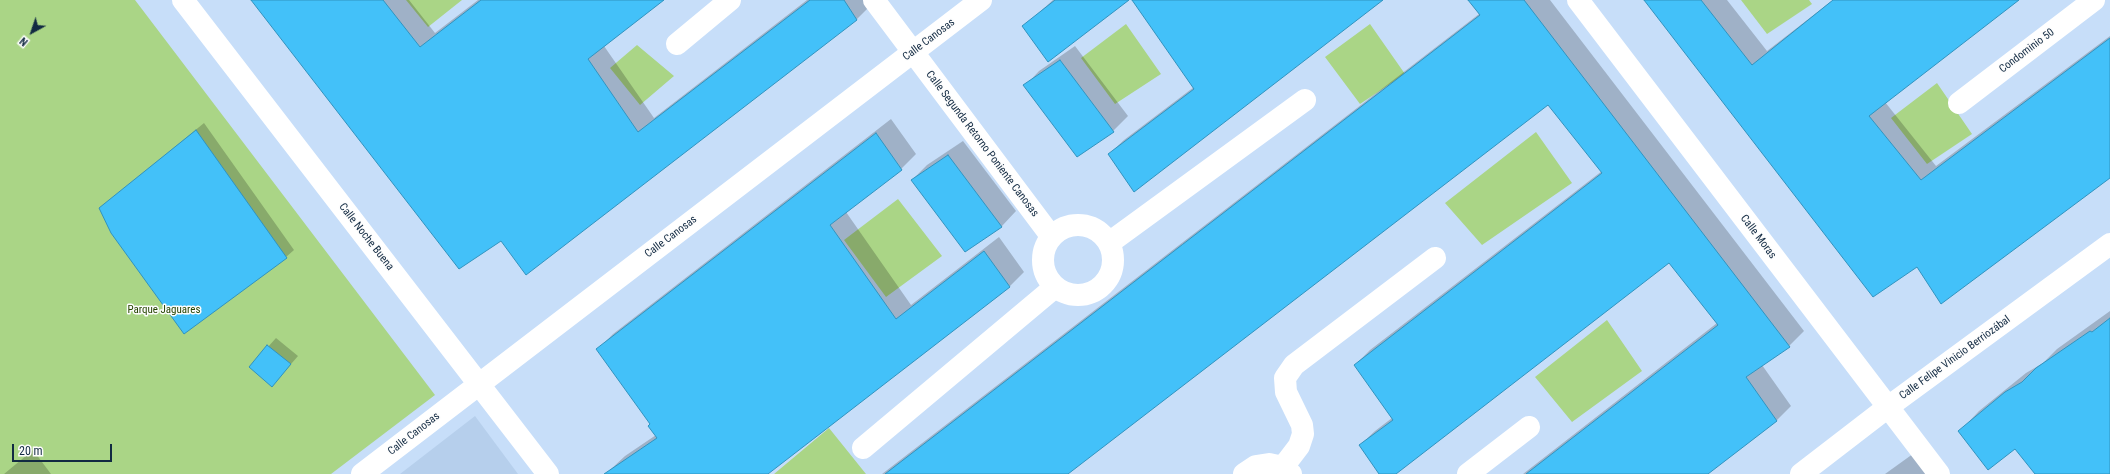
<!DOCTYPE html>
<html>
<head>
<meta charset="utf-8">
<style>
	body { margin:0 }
	#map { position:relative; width:2110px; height:474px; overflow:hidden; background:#c7def9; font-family:"Roboto Condensed",sans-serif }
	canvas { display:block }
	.north { position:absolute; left:12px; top:12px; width:40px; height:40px; -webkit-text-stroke:3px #fdfdfd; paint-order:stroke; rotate:220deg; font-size:11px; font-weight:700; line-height:16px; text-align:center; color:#122a42 }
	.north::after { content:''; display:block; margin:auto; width:14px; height:18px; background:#122a42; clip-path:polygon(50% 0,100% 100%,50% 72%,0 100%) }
	.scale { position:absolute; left:12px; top:444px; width:100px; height:18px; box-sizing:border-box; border:2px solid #122a42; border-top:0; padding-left:5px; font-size:12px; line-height:14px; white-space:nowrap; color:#122a42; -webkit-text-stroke:3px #fdfdfd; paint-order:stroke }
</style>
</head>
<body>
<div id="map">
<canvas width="2110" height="474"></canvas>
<div class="north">N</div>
<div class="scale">20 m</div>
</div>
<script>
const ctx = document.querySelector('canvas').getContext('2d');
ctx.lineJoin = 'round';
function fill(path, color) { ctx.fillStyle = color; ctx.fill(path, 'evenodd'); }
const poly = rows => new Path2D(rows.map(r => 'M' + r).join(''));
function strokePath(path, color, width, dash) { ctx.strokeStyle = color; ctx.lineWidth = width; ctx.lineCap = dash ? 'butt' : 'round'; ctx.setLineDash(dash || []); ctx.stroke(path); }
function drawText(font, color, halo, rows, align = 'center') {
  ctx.font = font + ' "Roboto Condensed",sans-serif'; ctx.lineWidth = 3; ctx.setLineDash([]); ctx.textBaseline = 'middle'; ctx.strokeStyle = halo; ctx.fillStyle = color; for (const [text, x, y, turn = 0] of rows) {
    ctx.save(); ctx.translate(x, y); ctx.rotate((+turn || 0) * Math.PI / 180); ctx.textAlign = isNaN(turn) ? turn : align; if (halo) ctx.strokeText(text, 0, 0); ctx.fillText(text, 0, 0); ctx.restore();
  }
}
fill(poly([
	[475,416,518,474,400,474]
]), '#b6cfec');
fill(poly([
	[0,0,135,0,435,395,331,474,0,474],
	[406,0,462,0,428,27],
	[1741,0,1809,0,1812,4,1767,34],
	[1126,24,1161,74,1115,104,1081,58],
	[1370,24,1405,74,1360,104,1325,57],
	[637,45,674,76,640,105,610,68],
	[1937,83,1972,134,1927,164,1891,118],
	[1536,132,1572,183,1482,245,1445,203],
	[898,199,942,256,886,297,844,240],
	[1607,320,1642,371,1572,422,1535,377],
	[829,428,866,474,774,474]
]), '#aad586');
fill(poly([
	[253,0,409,0,435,33,478,0,663,0,604,46,654,118,807,0,869,0,872,4,857,19,526,274,501,240],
	[1053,0,1129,0,1024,26],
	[1133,0,1382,0,1109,154,1124,140,1194,87],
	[1469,0,1550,0,1804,331,1789,346,1762,365,1791,406,1776,421,1707,474,1523,474,1717,323,1669,262,1393,474,1380,474,1360,445,1375,431,1392,418,1355,365,1370,350,1602,171,1549,103,1066,474,882,474,1479,14],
	[1646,0,1727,0,1767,51,1833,0,2018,0,1885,102,1936,166,2110,36,2110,176,1917,265],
	[1075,46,1128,116,1113,131,1078,155,1025,86,1039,71],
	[891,119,916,154,901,169,846,212,911,305,999,237,1024,272,1009,287,766,474,613,474,610,470,625,456,656,435,651,424,598,349,613,334],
	[204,123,294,250,286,257,100,209],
	[963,141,1016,211,1002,226,965,250,912,180,927,165],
	[2110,311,2110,462,2094,474,2036,474,2015,448,1960,431,1979,411,2026,373,2043,363,2057,349],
	[276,338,298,356,272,386,250,367],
	[33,450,51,474,4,474],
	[1917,451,1935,474,1885,474]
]), '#0003');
const building = poly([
	[251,0,383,0,420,47,481,0,664,0,588,59,638,132,810,0,844,0,857,20,526,275,501,241,459,269,251,0],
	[1055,0,1129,0,1048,62,1022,26,1055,0],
	[1132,0,1383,0,1134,192,1108,154,1194,89,1132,0],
	[1468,0,1524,0,1790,347,1746,377,1777,421,1708,474,1526,474,1718,325,1669,263,1396,474,1379,474,1359,445,1393,420,1354,365,1602,173,1548,105,1068,474,885,474,1480,15,1468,0],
	[1644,0,1701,0,1752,65,1833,0,2019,0,1869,116,1921,180,2110,38,2110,178,1941,304,1917,267,1873,297,1644,0],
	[1060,60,1114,132,1077,157,1023,85,1060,60],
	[196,130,287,258,184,334,111,233,99,208,196,130],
	[876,133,902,170,830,225,896,319,984,251,1010,287,768,474,604,474,657,438,648,426,650,424,596,349,876,133],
	[948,155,1002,227,965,252,911,180,948,155],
	[2110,318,2110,474,2035,474,2015,449,1988,470,1958,431,2005,392,2022,382,2036,368,2090,331,2092,332,2110,318],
	[267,345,291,364,272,387,249,367,267,345]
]);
fill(building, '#43c1f9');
strokePath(building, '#3193bf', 1);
strokePath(poly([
	[183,0,548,474],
	[874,0,1051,236],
	[1578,0,1939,474],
	[677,44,730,0],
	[1959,103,2094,0],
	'1043 260a35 35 0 1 1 70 0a35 35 0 1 1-70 0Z',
	[1109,243,1305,100],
	[863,448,1055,287],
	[1283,467,1299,446,1303,434,1302,425,1286,392,1285,378,1294,365,1435,258],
	[1244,474,1256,466,1269,464,1283,467,1291,474],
	[1468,474,1529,427],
	[1801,474,1888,407,2110,244]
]), '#fff', 22);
strokePath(poly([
	[362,474,981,0]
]), '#fff', 22);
drawText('11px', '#122a42', '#fdfdfd', [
	["Calle Canosas",929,40,-37],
	["Condominio 50",2027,51,-37],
	["Calle Segunda Retorno Poniente Canosas",982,144,53],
	["Calle Noche Buena",366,237,52],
	["Calle Canosas",671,237,-37],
	["Calle Moras",1758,237,53],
	["Calle Felipe Vinicio Berriozábal",1955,358,-36],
	["Calle Canosas",414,434,-38]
]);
drawText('11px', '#264400', '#fdfdfd', [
	["Parque Jaguares",164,310]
]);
</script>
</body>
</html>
